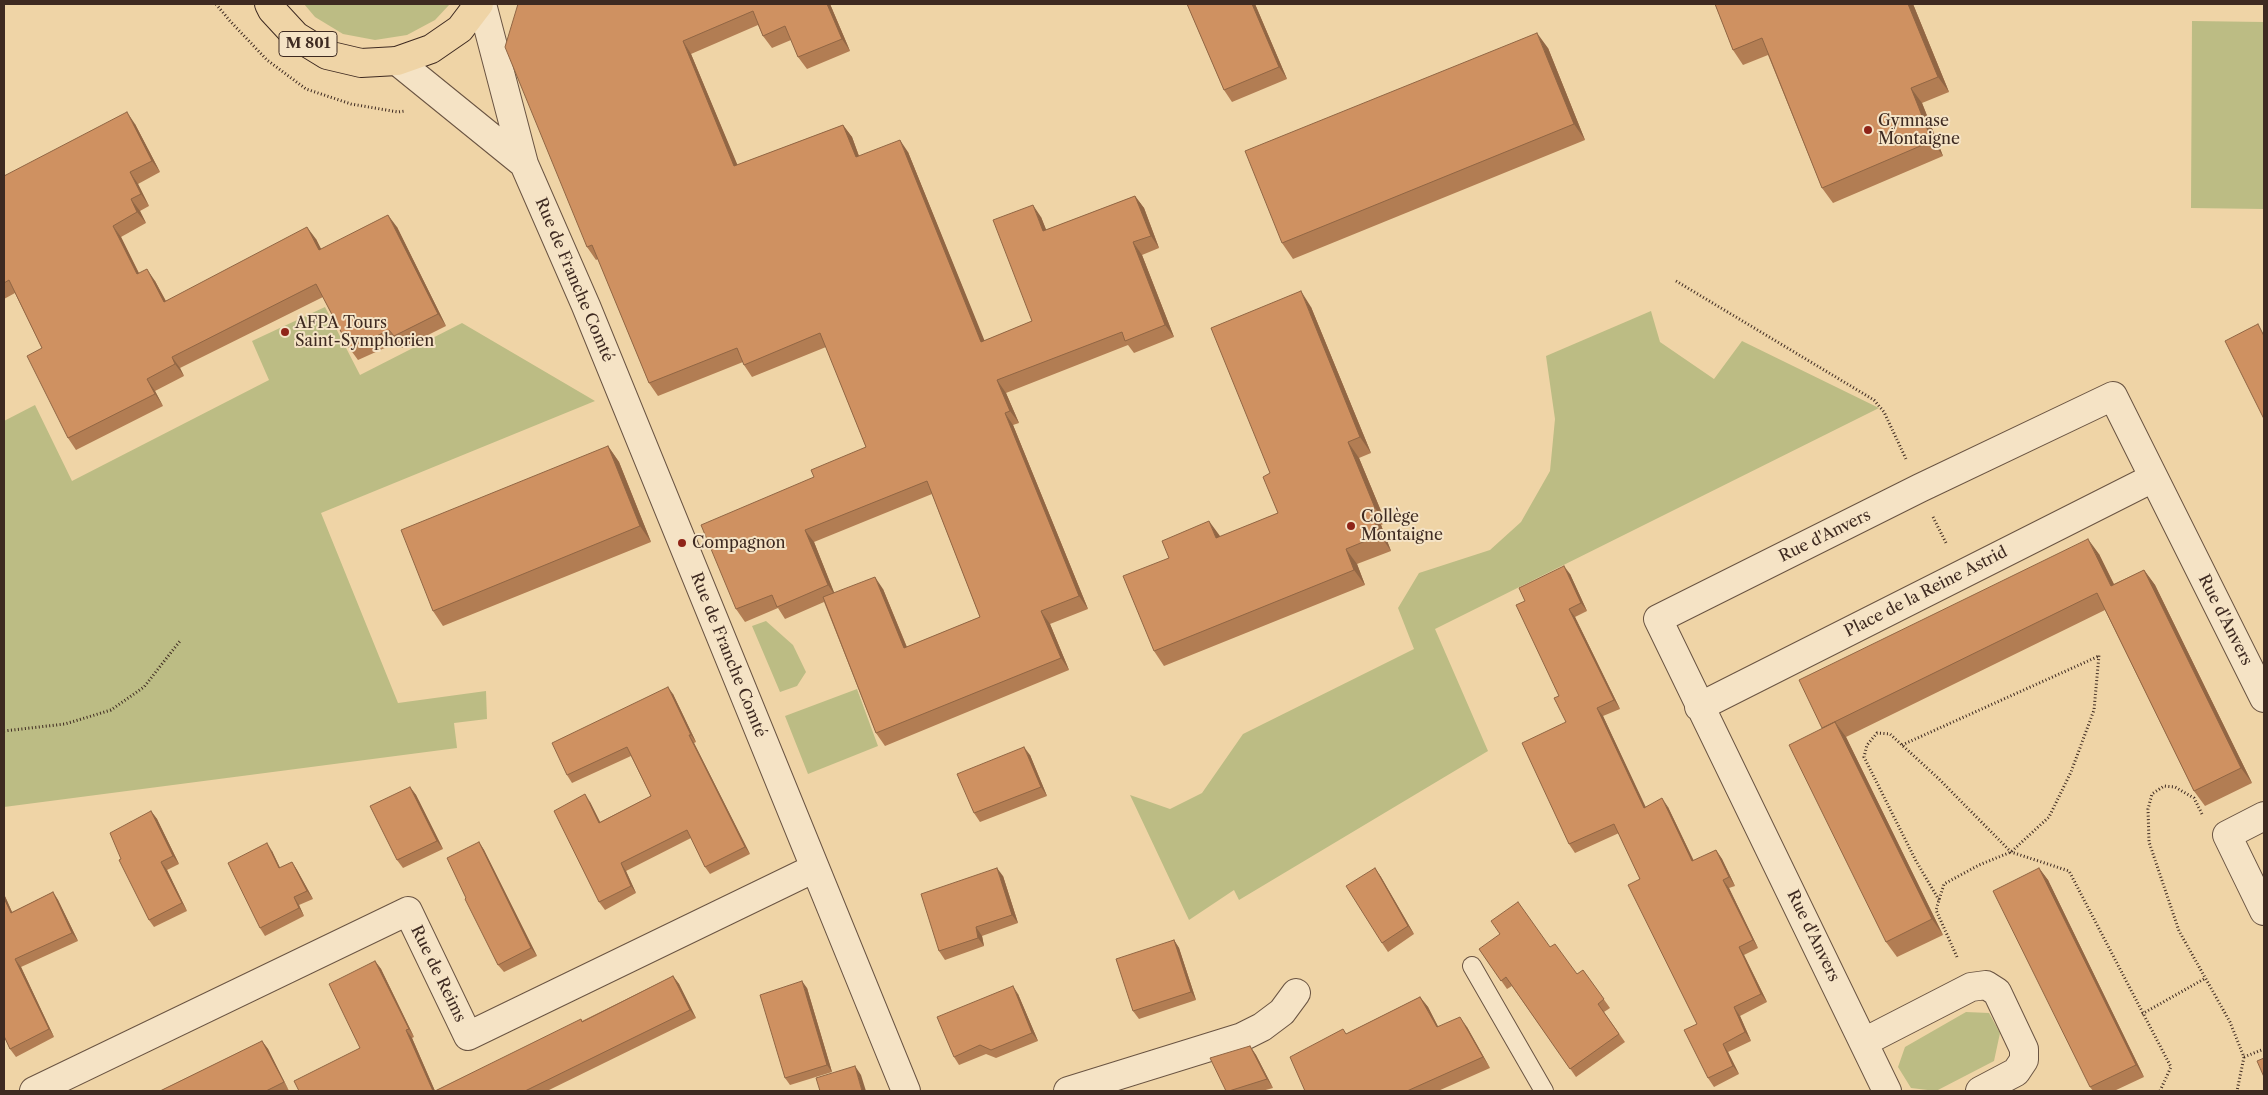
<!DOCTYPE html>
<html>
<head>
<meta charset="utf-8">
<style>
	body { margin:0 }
	#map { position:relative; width:2268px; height:1095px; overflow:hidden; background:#efd4a6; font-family:"Libre Caslon Text",serif }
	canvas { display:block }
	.frame { position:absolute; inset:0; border:5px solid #3e2a21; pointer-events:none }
</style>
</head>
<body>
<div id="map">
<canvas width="2268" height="1095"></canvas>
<div class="frame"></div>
</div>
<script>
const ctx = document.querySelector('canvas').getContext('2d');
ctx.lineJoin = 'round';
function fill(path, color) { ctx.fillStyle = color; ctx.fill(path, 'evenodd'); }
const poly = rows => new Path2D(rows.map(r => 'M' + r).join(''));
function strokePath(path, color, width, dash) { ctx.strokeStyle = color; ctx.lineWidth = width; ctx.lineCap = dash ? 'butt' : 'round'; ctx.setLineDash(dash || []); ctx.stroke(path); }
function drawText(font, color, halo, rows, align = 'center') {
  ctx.font = font + ' "Libre Caslon Text",serif'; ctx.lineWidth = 4; ctx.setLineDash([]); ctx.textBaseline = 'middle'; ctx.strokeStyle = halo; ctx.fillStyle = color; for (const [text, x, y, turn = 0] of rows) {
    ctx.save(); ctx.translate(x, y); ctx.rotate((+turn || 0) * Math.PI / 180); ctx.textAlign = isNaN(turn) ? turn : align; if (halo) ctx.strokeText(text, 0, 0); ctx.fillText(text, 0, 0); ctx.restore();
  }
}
fill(poly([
	[304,4,450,4,435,20,407,35,375,40,343,34,315,17],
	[2192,21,2264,22,2264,209,2191,208],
	[325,307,360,375,462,323,595,401,321,513,398,703,486,691,487,719,454,723,457,748,4,807,4,421,35,405,72,481,269,380,252,341],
	[1651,311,1660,342,1714,379,1742,341,1879,408,1435,629,1488,751,1239,900,1234,890,1189,920,1130,795,1170,809,1202,793,1243,734,1414,649,1398,608,1419,573,1490,550,1521,522,1550,471,1555,419,1546,356],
	[766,621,793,645,806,672,797,686,780,692,752,626],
	[857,689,878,746,808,774,785,716],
	[1966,1012,1989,1013,2000,1033,1994,1061,1936,1091,1911,1088,1898,1067,1905,1047]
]), '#bcbc84');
const lane = poly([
	[1472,966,1544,1091]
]);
const street = poly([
	[482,4,524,164,586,306,906,1091],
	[397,61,524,164],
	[1699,707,2153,478],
	[2264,816,2227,835,2264,911],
	[1864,1042,1971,987,1986,985,1997,992,2024,1049,2024,1060,2016,1072,1980,1091],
	[34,1091,408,911,468,1036,815,868],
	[1068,1091,1242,1037,1262,1027,1282,1012,1296,993],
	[1887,1091,1658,619,1920,488,2113,396,2264,698]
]);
const primary = poly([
	[269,4,272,10,296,36,327,55,361,63,397,61,431,49,460,29,479,4]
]);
strokePath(lane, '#6a5442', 20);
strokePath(street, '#6a5442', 30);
strokePath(primary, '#3e2a21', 30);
strokePath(poly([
	[216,4,230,21,267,60,306,89,351,104,398,112,405,111],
	[1676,281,1874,400,1884,412,1906,459],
	[1933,517,1947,545],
	[4,731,65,724,111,710,144,687,180,641],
	[1902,745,2099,656],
	[2202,814,2194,798,2175,787,2164,786,2152,794,2148,809,2149,842,2179,931,2230,1022,2244,1057,2237,1091],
	[1939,900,1916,861,1864,757,1867,745,1877,733,1890,734,1939,779,2011,852,2069,871,2171,1067,2160,1091],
	[1957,957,1936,910,1944,884,1979,865,2011,852,2049,817,2071,772,2094,710,2099,655],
	[2142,1014,2204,979],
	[2244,1057,2264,1049]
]), '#3e2a21', 3, [1, 2.5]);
strokePath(lane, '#f5e3c5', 18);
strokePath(street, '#f5e3c5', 28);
strokePath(primary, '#efd4a6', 28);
fill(poly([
	[518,4,830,4,850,51,807,69,798,57,791,40,772,48,763,36,758,25,691,54,737,165,843,125,852,137,859,156,908,152,984,341,1032,321,1041,217,1046,230,1135,196,1144,208,1159,248,1142,255,1174,337,1134,353,1128,345,1006,393,1019,423,1013,425,1088,609,1050,624,1069,670,885,746,876,733,824,602,785,619,778,608,745,622,736,609,814,477,866,447,826,347,752,377,744,365,743,362,658,396,649,383,598,259,596,260,587,247],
	[932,494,980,617,907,647,883,589,834,593,814,542],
	[1187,4,1255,4,1287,79,1232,102,1224,90],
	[1715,4,1913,4,1949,92,1922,103,1943,156,1833,203,1822,188,1768,55,1743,65,1733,50],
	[1548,48,1585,140,1293,259,1282,243],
	[135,124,160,172,138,184,149,206,140,211,146,223,121,237,139,273,155,281,166,301,316,239,321,250,397,227,446,326,402,348,398,342,358,360,350,349,323,297,180,368,184,376,155,391,163,406,76,450,68,438,42,348,15,293,4,299,4,176],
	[1311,307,1371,453,1359,458,1386,523,1381,525,1391,551,1357,564,1365,585,1164,666,1154,651,1220,537,1278,513,1270,473],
	[608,446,619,462,651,542,443,626,433,611],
	[2099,554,2114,584,2144,570,2155,585,2252,783,2205,806,2194,791,2105,610,1846,737,1943,935,1897,957,1886,942,1822,728],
	[1570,574,1587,611,1575,617,1620,709,1603,716,1645,807,1668,807,1694,861,1716,850,1722,859,1735,886,1729,888,1758,948,1744,955,1767,1002,1740,1016,1751,1041,1728,1052,1739,1074,1714,1087,1708,1078,1697,1024,1640,879,1619,833,1575,853,1569,844,1566,722,1559,696,1525,601],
	[673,694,696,742,694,743,750,854,710,874,705,867,691,838,626,871,636,893,605,910,599,902,590,802,600,822,651,796,631,756,572,783,567,775],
	[1030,755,1047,796,980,822,974,813],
	[410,787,416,795,443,849,403,868,397,860],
	[151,811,157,819,179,864,167,870,187,911,154,927,149,920,121,859],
	[479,842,484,850,537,956,504,972,498,965,466,898],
	[272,851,280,868,292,862,297,870,313,899,299,905,304,916,265,936,260,928],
	[1375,868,1381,877,1414,934,1388,952,1382,943],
	[2039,868,2048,880,2144,1077,2114,1091,2093,1091,2090,1087],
	[1003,876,1018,923,982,936,984,946,945,960,939,951],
	[53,892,58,900,78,941,21,967,54,1037,16,1057,10,1049,4,1036,4,894,12,912],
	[1174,940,1179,948,1196,1000,1139,1019,1133,1011],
	[1550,947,1577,974,1583,970,1610,1008,1604,1012,1625,1042,1576,1077,1512,986,1507,989,1479,949],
	[375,961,381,969,414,1037,412,1038,435,1091,360,1048],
	[673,976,679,984,696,1018,547,1091,435,1091,582,1021],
	[807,988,832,1072,790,1085,785,1078],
	[1018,994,1038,1041,996,1058,986,1054,959,1065,954,1057],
	[1420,997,1428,1007,1438,1027,1467,1027,1490,1068,1438,1091,1305,1091,1346,1034],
	[262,1041,268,1049,289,1091,160,1091],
	[1250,1046,1256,1055,1273,1088,1262,1091,1226,1091]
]), '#b27d53');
fill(poly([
	[827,4,830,4,850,51,842,39],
	[1252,4,1255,4,1287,79,1279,67],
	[1908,4,1913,4,1949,92,1938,77],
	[1537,33,1548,48,1585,140,1574,124],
	[683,41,691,54,743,178,734,166],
	[1911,88,1922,103,1943,156,1932,141],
	[127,112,135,124,160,172,152,161],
	[843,125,852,137,864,170,856,157],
	[900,140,908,152,990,354,981,342],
	[130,172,138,184,149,206,141,194],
	[1135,196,1144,208,1159,248,1151,236],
	[131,199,140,211,146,223,137,212],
	[1033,205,1041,217,1052,244,1043,231],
	[388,215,397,227,446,326,438,314],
	[113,226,121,237,145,286,137,274],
	[307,227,316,239,328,262,319,250],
	[1133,242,1142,255,1174,337,1165,325],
	[147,269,155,281,172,313,164,302],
	[1301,291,1311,307,1371,453,1360,437],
	[172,357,180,368,184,376,175,364],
	[147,379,155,391,163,406,155,394],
	[997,380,1006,393,1019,423,1010,411],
	[1005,413,1013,425,1088,609,1079,596],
	[1348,442,1359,458,1386,523,1375,508],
	[608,446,619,462,651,542,640,526],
	[1370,510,1381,525,1391,551,1380,535],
	[1209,521,1220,536,1227,554,1216,538],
	[805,530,814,542,836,597,828,585],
	[2088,539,2099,554,2122,601,2111,586],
	[1346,549,1357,564,1365,585,1354,570],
	[1564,566,1570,574,1587,611,1581,603],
	[2144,570,2155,585,2252,783,2241,768],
	[875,577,883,589,912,660,904,648],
	[1569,609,1575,617,1620,709,1614,700],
	[1041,611,1050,624,1069,670,1061,658],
	[668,687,673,694,696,742,691,735],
	[1597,708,1603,716,1650,816,1644,808],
	[1835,722,1846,737,1943,935,1932,919],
	[689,735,694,743,750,854,745,847],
	[1024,747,1030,755,1047,796,1041,787],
	[410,787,416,795,443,849,437,841],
	[585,794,590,802,604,830,599,823],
	[1662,798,1668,807,1698,870,1692,861],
	[151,811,157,819,179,864,173,856],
	[479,842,484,850,537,956,531,948],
	[267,843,272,851,284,876,279,868],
	[1716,850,1722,859,1735,886,1729,877],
	[161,862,167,870,187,911,182,903],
	[292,862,297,870,313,899,307,891],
	[621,863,626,871,636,893,631,886],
	[997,868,1003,876,1018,923,1012,915],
	[1375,868,1381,877,1414,934,1408,926],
	[2039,868,2048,880,2144,1077,2136,1065],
	[1723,880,1729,888,1758,948,1753,940],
	[53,892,58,900,78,941,72,933],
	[4,894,16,921,11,913,4,898],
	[294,897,299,905,304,916,299,908],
	[976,927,982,936,984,946,978,938],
	[1174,940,1179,948,1196,1000,1191,992],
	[1739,947,1744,955,1767,1002,1761,994],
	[15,959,21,967,54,1037,49,1029],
	[375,961,381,969,414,1037,409,1029],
	[673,976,679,984,696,1018,690,1010],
	[802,981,807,988,832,1072,827,1065],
	[1013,986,1018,994,1038,1041,1032,1033],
	[1420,997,1428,1007,1444,1038,1437,1027],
	[1734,1007,1740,1016,1751,1041,1745,1032],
	[1460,1017,1467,1027,1490,1068,1483,1057],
	[406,1030,412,1038,435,1091,433,1091],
	[262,1041,268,1049,289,1091,284,1082],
	[1723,1044,1728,1052,1739,1074,1733,1066],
	[1250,1046,1256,1055,1273,1088,1267,1079],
	[855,1066,861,1075,866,1091,862,1091]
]), '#916644');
const building = poly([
	[518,4,827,4,842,39,798,57,785,26,763,36,753,11,683,41,734,166,843,125,856,157,900,140,981,342,1032,321,993,220,1033,205,1043,231,1135,196,1151,236,1133,242,1165,325,1125,341,1122,332,997,380,1010,411,1005,413,1079,596,1041,611,1061,658,876,733,823,597,875,577,904,648,980,617,927,481,805,530,828,585,777,607,772,595,736,609,701,525,814,477,811,470,866,447,820,333,744,365,737,348,649,383,592,245,587,247,505,47,518,4],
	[1187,4,1252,4,1279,67,1224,90,1187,4],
	[1715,4,1908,4,1938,77,1911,88,1932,141,1822,188,1762,38,1733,50,1715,4],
	[1537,33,1574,124,1282,243,1245,151,1537,33],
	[127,112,152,161,130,172,141,194,131,199,137,212,113,226,137,274,147,269,164,302,307,227,319,250,388,215,438,314,394,336,389,330,350,349,316,284,172,357,175,364,147,379,155,394,68,438,27,356,42,348,9,280,4,283,4,176,127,112],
	[1301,291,1360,437,1348,442,1375,508,1370,510,1380,535,1346,549,1354,570,1154,651,1123,576,1169,558,1162,541,1209,521,1216,538,1278,513,1263,477,1270,473,1211,328,1301,291],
	[2258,324,2264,336,2264,419,2225,341,2258,324],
	[608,446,640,526,433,611,401,530,608,446],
	[2088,539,2111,586,2144,570,2241,768,2194,791,2097,593,1822,728,1799,680,2088,539],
	[1564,566,1581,603,1569,609,1614,700,1597,708,1644,808,1662,798,1692,861,1716,850,1729,877,1723,880,1753,940,1739,947,1761,994,1734,1007,1745,1032,1723,1044,1733,1066,1708,1078,1684,1030,1697,1024,1628,885,1640,879,1614,824,1569,844,1522,743,1566,722,1554,698,1559,696,1516,605,1525,601,1519,588,1564,566],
	[668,687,691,735,689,735,745,847,705,867,687,830,621,863,631,886,599,902,554,811,585,794,599,823,651,796,627,747,567,775,552,743,668,687],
	[1835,722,1932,919,1886,942,1789,745,1835,722],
	[1024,747,1041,787,974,813,957,774,1024,747],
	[410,787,437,841,397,860,370,806,410,787],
	[151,811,173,856,161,862,182,903,149,920,119,860,121,859,110,833,151,811],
	[479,842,531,948,498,965,465,899,466,898,447,858,479,842],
	[267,843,279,868,292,862,307,891,294,897,299,908,260,928,228,863,267,843],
	[997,868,1012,915,976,927,978,938,939,951,921,894,997,868],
	[1375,868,1408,926,1382,943,1346,886,1375,868],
	[2039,868,2136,1065,2090,1087,1993,891,2039,868],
	[53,892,72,933,15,959,49,1029,10,1049,4,1036,4,898,11,913,53,892],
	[1518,902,1550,947,1555,944,1577,974,1583,970,1604,999,1598,1004,1619,1034,1570,1069,1506,977,1501,981,1479,949,1500,934,1491,921,1518,902],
	[1174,940,1191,992,1133,1011,1116,959,1174,940],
	[375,961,409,1029,406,1030,433,1091,299,1091,294,1081,360,1048,329,984,375,961],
	[673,976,690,1010,525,1091,435,1091,581,1019,582,1022,673,976],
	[802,981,827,1065,785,1078,760,995,802,981],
	[1013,986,1032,1033,991,1050,980,1045,954,1057,937,1017,1013,986],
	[1420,997,1437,1027,1460,1017,1483,1057,1407,1091,1305,1091,1290,1057,1343,1029,1346,1034,1420,997],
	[262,1041,284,1082,266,1091,160,1091,262,1041],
	[1250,1046,1267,1079,1229,1091,1226,1091,1210,1058,1250,1046],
	[2264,1058,2264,1077,2257,1061,2264,1058],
	[855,1066,862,1091,820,1091,816,1078,855,1066]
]);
fill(building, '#cf9161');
strokePath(building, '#916644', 1);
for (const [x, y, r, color] of [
	[1868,130,5,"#8f2418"],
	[285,332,5,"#8f2418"],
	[1351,526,5,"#8f2418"],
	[682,543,5,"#8f2418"]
]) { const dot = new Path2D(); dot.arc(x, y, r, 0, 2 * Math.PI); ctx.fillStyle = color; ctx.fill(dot); strokePath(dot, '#f5e3c5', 2); }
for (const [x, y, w] of [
	[308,44,58]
]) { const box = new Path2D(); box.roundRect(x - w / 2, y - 12.5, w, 25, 4); ctx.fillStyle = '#f5e3c5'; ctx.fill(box); strokePath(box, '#3e2a21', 1); }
drawText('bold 15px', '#3e2a21', null, [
	["M 801",308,44]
]);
drawText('16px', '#3e2a21', '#f5e3c5', [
	["Gymnase",1878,121],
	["Montaigne",1878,139],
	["AFPA Tours",295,323],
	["Saint-Symphorien",295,341],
	["Collège",1361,517],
	["Montaigne",1361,535],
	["Compagnon",692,543]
], 'left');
drawText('16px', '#3e2a21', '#f5e3c5', [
	["Rue de Franche Comté",574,280,67],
	["Rue d'Anvers",1825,536,-26],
	["Place de la Reine Astrid",1926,592,-27],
	["Rue d'Anvers",2225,620,63],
	["Rue de Franche Comté",728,655,68],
	["Rue d'Anvers",1813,936,64],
	["Rue de Reims",438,974,64]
]);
</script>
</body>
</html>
